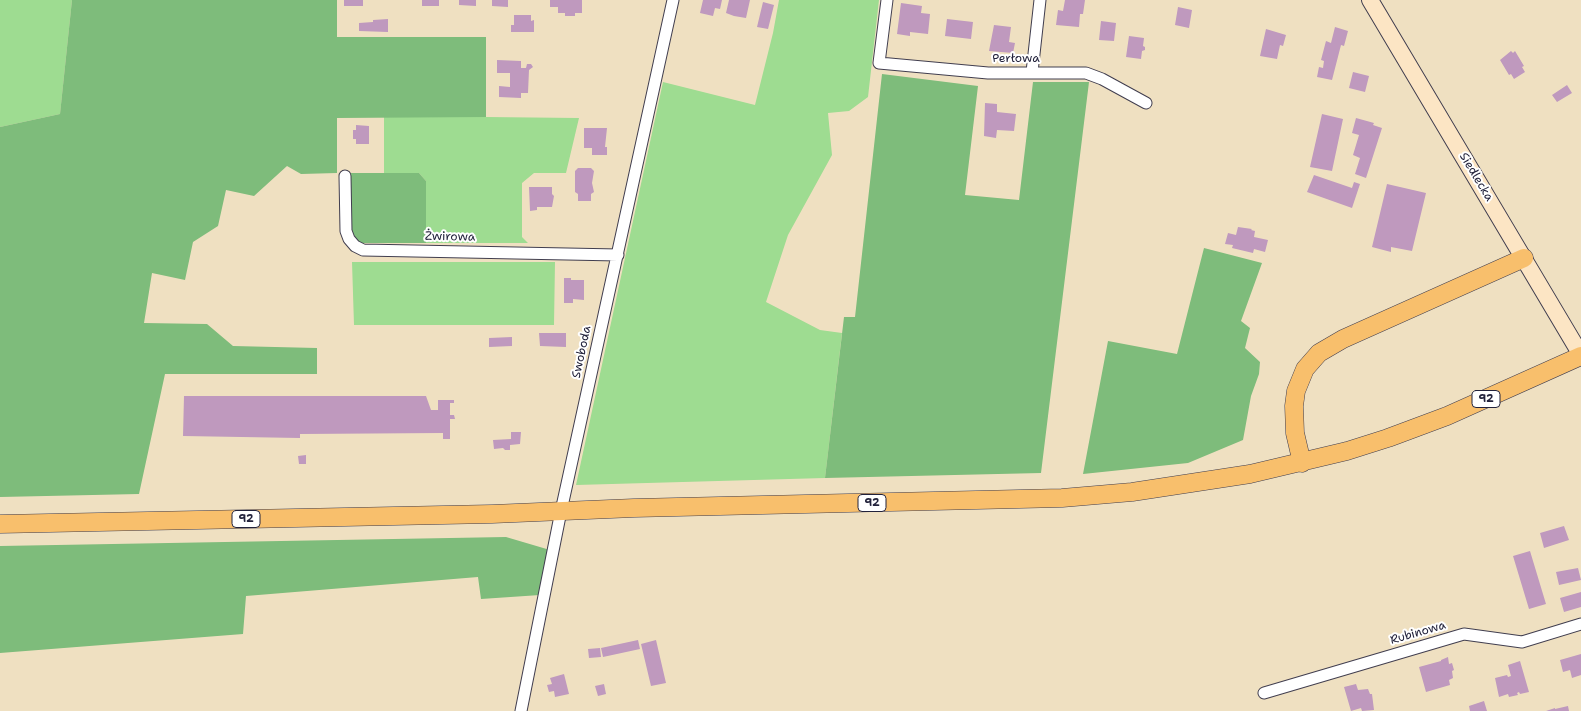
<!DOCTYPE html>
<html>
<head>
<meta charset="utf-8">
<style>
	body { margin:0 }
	canvas { display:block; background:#efe0c1 }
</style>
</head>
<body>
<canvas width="1581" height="711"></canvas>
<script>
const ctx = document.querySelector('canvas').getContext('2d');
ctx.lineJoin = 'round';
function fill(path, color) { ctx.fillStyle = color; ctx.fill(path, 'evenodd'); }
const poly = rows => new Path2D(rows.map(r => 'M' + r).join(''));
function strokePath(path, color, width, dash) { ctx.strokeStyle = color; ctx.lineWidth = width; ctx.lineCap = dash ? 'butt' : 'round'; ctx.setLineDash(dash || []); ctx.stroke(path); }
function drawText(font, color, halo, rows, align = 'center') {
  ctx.font = font + ' "Shantell Sans",sans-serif'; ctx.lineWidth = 4; ctx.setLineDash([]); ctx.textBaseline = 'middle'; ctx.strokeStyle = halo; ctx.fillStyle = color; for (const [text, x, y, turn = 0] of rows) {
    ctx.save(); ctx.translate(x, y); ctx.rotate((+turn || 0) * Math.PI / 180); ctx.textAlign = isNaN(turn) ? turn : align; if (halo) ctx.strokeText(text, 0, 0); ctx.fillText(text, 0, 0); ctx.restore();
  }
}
fill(poly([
	[0,0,72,0,60,114,0,127],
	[779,0,879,0,868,97,849,111,828,113,832,155,788,235,766,302,820,330,842,333,825,478,576,485,663,82,755,105,773,33],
	[384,117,486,117,579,118,566,173,534,173,522,183,522,237,528,243,426,243,426,181,419,173,384,173],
	[352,262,555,262,554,325,354,325]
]), '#9edc91');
fill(poly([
	[72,0,337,0,337,37,486,37,486,117,337,118,337,173,301,174,287,166,254,196,226,190,218,226,193,242,185,280,152,273,144,323,207,324,233,346,317,348,317,374,165,374,139,494,0,497,0,127,60,114],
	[882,74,978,86,965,195,1019,200,1033,82,1089,82,1041,473,825,478,844,317,855,317],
	[351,173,419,173,426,181,426,243,357,243,351,236],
	[1204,248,1262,263,1241,321,1250,328,1245,348,1260,362,1259,374,1251,396,1243,440,1188,463,1083,474,1108,341,1177,354],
	[506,537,550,550,540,595,481,599,478,577,246,596,243,634,0,653,0,546]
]), '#7ebc7b');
fill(poly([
	[344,0,363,0,363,6,344,6],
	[422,0,439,0,439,6,422,6],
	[459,0,476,0,476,6,459,5],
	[492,0,508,0,508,7,492,6],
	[550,0,582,0,582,13,575,13,575,16,565,16,565,13,558,13,558,7,550,7],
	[703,0,722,0,720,9,715,8,713,16,700,13],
	[729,0,750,0,746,18,734,16,726,13],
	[1065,0,1085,0,1083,14,1080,14,1079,27,1056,25,1058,10,1063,11],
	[763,2,774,5,768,29,757,27],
	[901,3,922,6,921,13,930,14,928,34,910,32,910,36,897,34],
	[1178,7,1192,10,1189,28,1175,25],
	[514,15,531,15,531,21,534,20,534,32,511,32,511,25,514,25],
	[388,19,388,32,359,31,359,23,373,22,373,20],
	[947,19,973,22,971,39,945,36],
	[1101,21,1116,23,1114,41,1099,40],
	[994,25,1011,27,1009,42,1015,43,1013,53,989,51],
	[1335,27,1348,31,1344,46,1341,45,1332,80,1317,77,1319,67,1323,68,1324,61,1321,60,1326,41,1331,43],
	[1266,29,1286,35,1283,46,1280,45,1277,59,1260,56],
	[1129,36,1144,38,1143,46,1145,47,1145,50,1142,51,1141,59,1126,57],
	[1511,51,1513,53,1515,51,1524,66,1522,67,1525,72,1514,79,1511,74,1509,75,1500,60],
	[497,60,521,61,521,68,526,68,527,64,531,64,533,67,529,70,528,93,521,93,521,98,499,97,499,86,510,87,510,73,497,73],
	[1353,72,1369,76,1365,92,1349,88],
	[1567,85,1572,93,1557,102,1552,95],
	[985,103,997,104,997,112,1016,114,1014,131,997,130,996,138,984,136],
	[1322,114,1343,119,1332,171,1310,167],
	[1356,118,1374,123,1373,125,1382,128,1366,178,1355,174,1360,158,1353,155,1359,135,1352,133],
	[356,125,369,126,369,144,356,144,356,139,353,139,353,130,356,130],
	[584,128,607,128,605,147,607,147,607,155,592,155,592,148,584,148],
	[578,168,591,168,594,171,592,183,594,192,591,194,591,201,578,201,578,194,575,192,575,171],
	[1314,175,1352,188,1354,182,1360,184,1352,208,1307,192],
	[1387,184,1426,193,1412,251,1391,247,1391,252,1372,247],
	[529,187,552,187,552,194,554,196,552,207,537,207,537,210,530,211],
	[1238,227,1252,229,1251,230,1255,231,1254,237,1268,240,1265,252,1254,249,1253,253,1232,248,1233,245,1225,244,1228,233,1236,235],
	[564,278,571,278,571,280,584,280,584,300,573,299,573,303,564,303],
	[539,333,566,333,566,347,540,346],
	[512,337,512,346,489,347,489,338],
	[184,396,426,396,431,410,438,410,438,400,454,400,454,403,450,403,450,415,454,415,455,419,450,419,450,439,443,439,443,433,300,434,300,438,183,436],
	[511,432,521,432,520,444,510,445,510,450,505,450,503,448,494,449,493,440,511,439],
	[306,455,306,464,299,464,298,456],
	[1564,526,1569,540,1544,548,1540,533],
	[1530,551,1546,604,1529,609,1513,556],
	[1578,568,1581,580,1559,585,1556,572],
	[1581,592,1581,607,1564,612,1560,598],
	[638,640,640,649,603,657,601,648],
	[656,640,666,683,651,686,641,644],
	[600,648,601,657,589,658,588,649],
	[1581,654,1581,675,1572,678,1570,670,1563,672,1560,660],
	[1448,657,1449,664,1452,663,1454,670,1452,671,1453,678,1449,680,1450,685,1426,692,1419,667,1441,661,1441,660],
	[1520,661,1529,692,1520,694,1519,692,1517,693,1518,695,1509,697,1508,694,1499,697,1495,678,1507,675,1508,677,1511,676,1508,665],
	[564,674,569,694,555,697,554,691,549,692,547,685,552,684,550,678],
	[604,684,606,694,598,696,595,686],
	[1356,684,1358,690,1368,689,1370,694,1372,694,1374,710,1362,711,1361,708,1351,711,1344,687],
	[1484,701,1487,711,1470,711,1469,706],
	[1568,706,1569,711,1546,711,1555,708,1555,709]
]), '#bf99be');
const street = poly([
	[887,0,879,63,988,73,1086,73,1102,79,1146,103],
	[1032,72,1040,0],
	[345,176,346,231,349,239,355,246,363,250,618,255],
	[1264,693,1464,634,1522,642,1581,624],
	[521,711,561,511,673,0]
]);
const secondary = poly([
	[1370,0,1581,355]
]);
const primary = poly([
	[1302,463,1295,433,1294,406,1296,391,1305,369,1319,353,1343,339,1524,258],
	[0,524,492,514,634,508,1062,498,1132,492,1250,474,1347,451,1388,438,1447,416,1581,356]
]);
strokePath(street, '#413e4f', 13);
strokePath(secondary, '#413e4f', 18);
strokePath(primary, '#413e4f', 19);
strokePath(street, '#fff', 11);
strokePath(secondary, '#fce5c4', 16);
strokePath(primary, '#f8bf6c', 18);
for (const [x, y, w] of [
	[1486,399,28],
	[872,503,28],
	[246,519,28]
]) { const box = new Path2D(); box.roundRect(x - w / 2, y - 8.5, w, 17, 4); ctx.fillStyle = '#fff'; ctx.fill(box); strokePath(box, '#22223b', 1); }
drawText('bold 11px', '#22223b', null, [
	["92",1486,399],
	["92",872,503],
	["92",246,519]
]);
drawText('12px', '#22223b', '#fff', [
	["Perłowa",1016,59],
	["Siedlecka",1476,177,59],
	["Żwirowa",450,237,1],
	["Swoboda",582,352,-78],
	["Rubinowa",1418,633,-16]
]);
</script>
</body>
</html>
